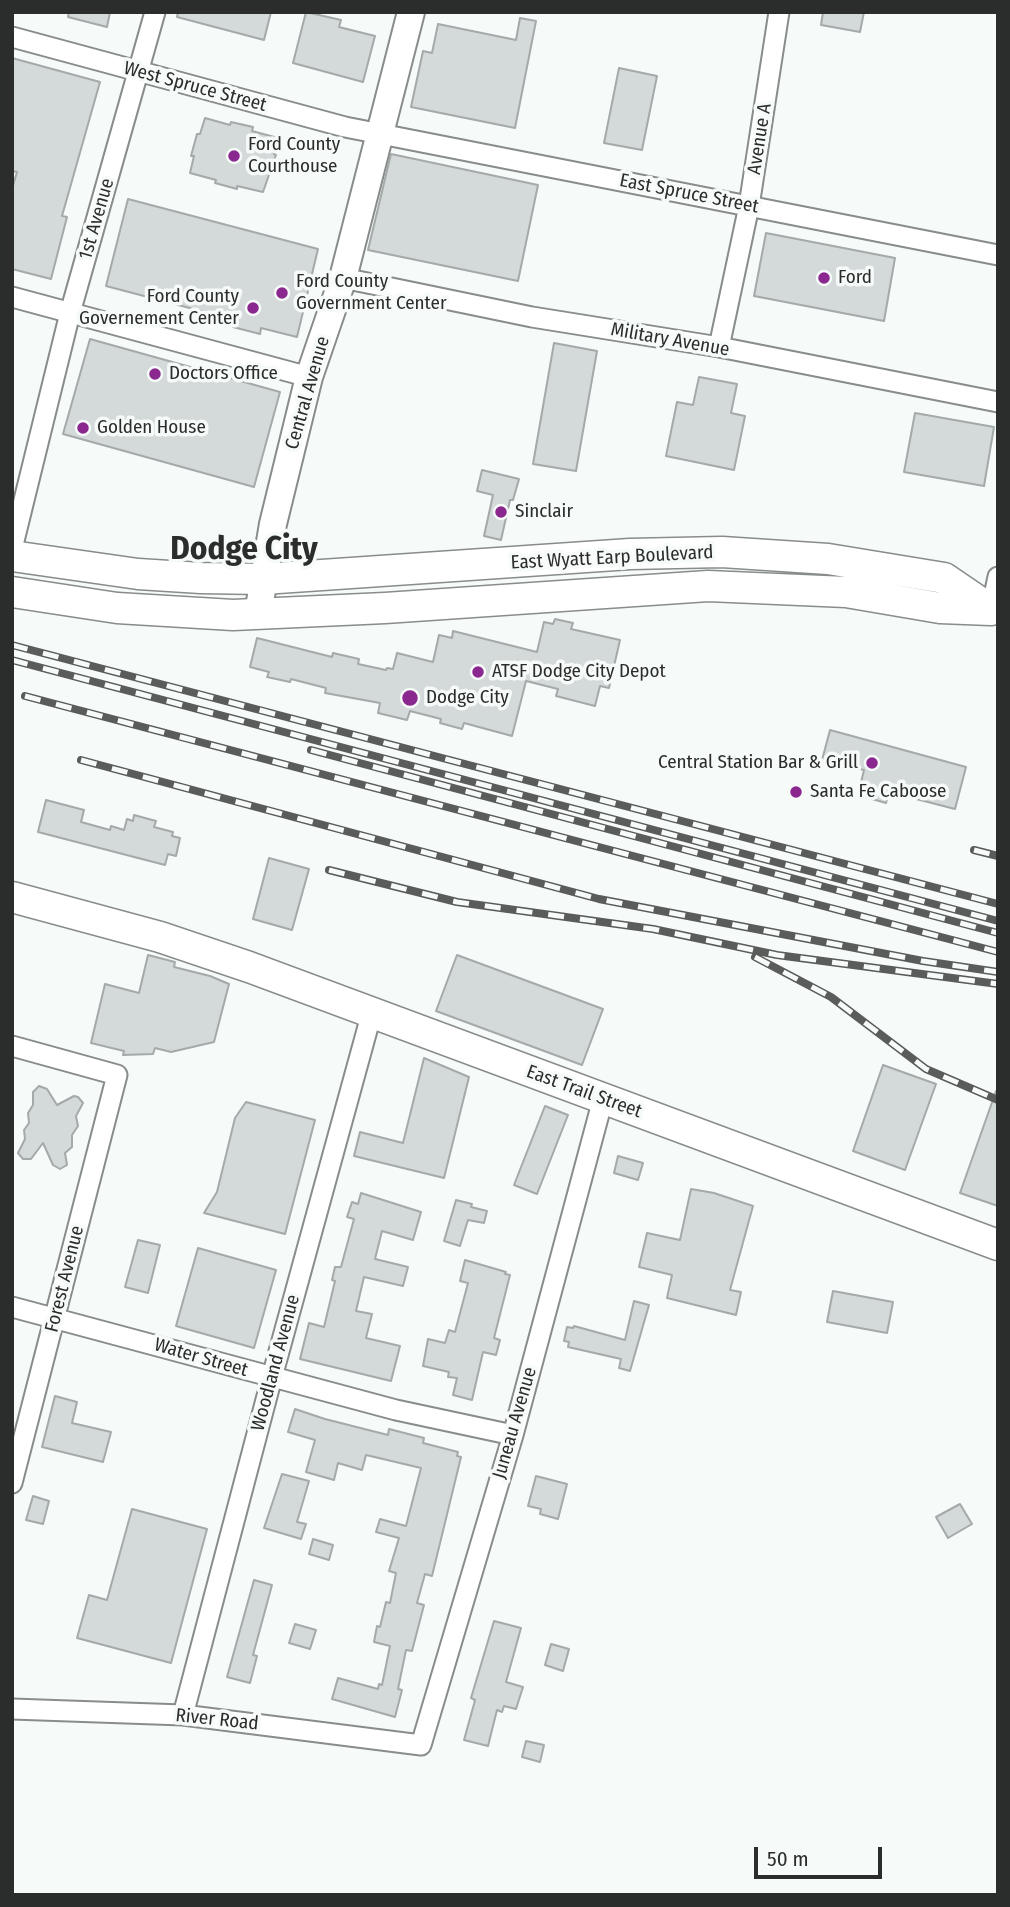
<!DOCTYPE html>
<html>
<head>
<meta charset="utf-8">
<style>
	body { margin:0 }
	#map { position:relative; width:1010px; height:1907px; overflow:hidden; background:#f6faf8; font-family:"Fira Sans Condensed",sans-serif }
	canvas { display:block }
	.frame { position:absolute; inset:0; border:14px solid #2b2c2c; pointer-events:none }
	.scale { position:absolute; left:754px; top:1847px; width:128px; height:32px; box-sizing:border-box; border:4px solid #2b2c2c; border-top:0; padding-left:9px; font-size:21px; line-height:24px; white-space:nowrap; color:#2b2c2c; -webkit-text-stroke:5px #f6faf8; paint-order:stroke }
</style>
</head>
<body>
<div id="map">
<canvas width="1010" height="1907"></canvas>
<div class="frame"></div>
<div class="scale">50 m</div>
</div>
<script>
const ctx = document.querySelector('canvas').getContext('2d');
ctx.lineJoin = 'round';
function fill(path, color) { ctx.fillStyle = color; ctx.fill(path, 'evenodd'); }
const poly = rows => new Path2D(rows.map(r => 'M' + r).join(''));
function strokePath(path, color, width, dash) { ctx.strokeStyle = color; ctx.lineWidth = width; ctx.lineCap = dash ? 'butt' : 'round'; ctx.setLineDash(dash || []); ctx.stroke(path); }
function drawText(font, color, halo, rows, align = 'center') {
  ctx.font = font + ' "Fira Sans Condensed",sans-serif'; ctx.lineWidth = 7; ctx.setLineDash([]); ctx.textBaseline = 'middle'; ctx.strokeStyle = halo; ctx.fillStyle = color; for (const [text, x, y, turn = 0] of rows) {
    ctx.save(); ctx.translate(x, y); ctx.rotate((+turn || 0) * Math.PI / 180); ctx.textAlign = isNaN(turn) ? turn : align; if (halo) ctx.strokeText(text, 0, 0); ctx.fillText(text, 0, 0); ctx.restore();
  }
}
const building = poly([
	[69,12,110,12,107,27,68,17,69,12],
	[178,12,271,12,264,40,177,17,178,12],
	[306,12,341,20,339,27,375,36,363,82,293,63,306,12],
	[823,12,864,12,860,32,821,25,823,12],
	[520,18,536,21,515,128,411,107,423,51,432,53,438,24,516,40,520,18],
	[12,58,100,82,62,216,67,217,51,279,12,269,12,189,17,172,12,171,12,58],
	[619,68,657,76,642,150,604,143,619,68],
	[205,118,230,125,231,122,253,127,252,131,278,138,274,154,276,155,263,192,237,186,237,189,215,183,216,180,190,173,194,156,191,156,197,134,200,134,205,118],
	[391,154,538,185,518,281,368,250,391,154],
	[128,199,318,249,297,337,261,328,260,334,233,327,235,320,106,286,128,199],
	[766,233,895,258,884,321,754,296,766,233],
	[90,339,280,392,254,487,63,434,90,339],
	[554,343,597,351,576,471,533,464,554,343],
	[699,377,737,384,731,413,745,416,734,470,666,456,677,402,693,405,699,377],
	[915,413,994,427,984,486,904,472,915,413],
	[482,470,519,479,513,500,510,500,501,540,484,536,493,495,477,491,482,470],
	[555,619,573,623,571,629,620,640,609,688,600,686,595,706,556,696,558,689,526,681,512,736,464,723,462,729,440,723,441,719,410,711,407,720,378,713,380,703,325,693,326,688,291,679,290,682,267,677,269,672,250,667,257,638,332,657,333,653,359,659,358,664,386,670,387,668,393,669,397,653,433,662,439,635,452,638,453,631,537,652,544,622,553,624,555,619],
	[830,730,966,767,955,809,889,792,886,803,858,795,864,770,822,760,830,730],
	[46,800,84,810,81,822,110,830,111,826,124,830,127,819,133,821,134,815,156,821,154,827,173,832,172,836,180,838,176,856,168,854,165,865,38,832,46,800],
	[269,858,309,869,292,930,253,919,269,858],
	[148,955,175,962,174,967,210,976,229,984,214,1042,171,1052,155,1048,153,1054,123,1055,124,1051,91,1043,105,984,139,993,148,955],
	[457,955,603,1009,582,1065,436,1011,457,955],
	[424,1058,469,1077,444,1178,354,1156,360,1132,403,1143,424,1058],
	[883,1065,936,1084,905,1170,853,1151,883,1065],
	[39,1086,47,1089,57,1105,74,1096,78,1097,83,1103,76,1116,78,1126,72,1135,72,1147,65,1153,67,1165,60,1169,53,1165,43,1143,31,1159,23,1159,18,1153,25,1139,24,1130,29,1123,28,1113,33,1105,33,1092,39,1086],
	[996,1091,998,1091,998,1206,960,1193,996,1091],
	[246,1102,315,1120,285,1234,204,1213,217,1192,235,1118,246,1102],
	[545,1106,568,1115,537,1194,514,1185,545,1106],
	[618,1156,643,1163,638,1180,614,1173,618,1156],
	[691,1189,714,1193,753,1206,730,1290,741,1292,736,1315,667,1298,672,1275,639,1267,647,1233,680,1240,691,1189],
	[361,1193,421,1212,413,1240,382,1231,375,1259,408,1267,403,1286,364,1277,356,1311,372,1314,366,1338,400,1346,391,1381,300,1359,309,1323,324,1327,335,1281,332,1280,335,1267,341,1267,354,1219,347,1217,352,1202,358,1204,361,1193],
	[456,1200,472,1204,471,1207,487,1211,484,1223,468,1220,460,1246,444,1241,456,1200],
	[138,1240,160,1245,148,1293,125,1287,138,1240],
	[198,1248,276,1270,254,1348,176,1326,198,1248],
	[465,1260,506,1272,505,1274,510,1275,494,1338,500,1340,496,1355,483,1352,472,1400,453,1395,457,1378,448,1377,449,1372,423,1366,428,1339,445,1343,449,1330,455,1332,468,1283,460,1281,465,1260],
	[833,1291,893,1302,887,1333,827,1322,833,1291],
	[634,1301,649,1305,630,1371,619,1368,621,1359,568,1347,569,1342,564,1341,567,1327,573,1328,574,1326,625,1340,634,1301],
	[55,1396,77,1402,72,1423,111,1432,103,1462,42,1447,55,1396],
	[295,1409,325,1419,388,1435,389,1429,424,1438,423,1443,458,1452,457,1456,461,1457,432,1576,425,1574,417,1603,424,1605,412,1651,406,1650,398,1689,402,1690,395,1717,332,1699,338,1678,378,1689,379,1684,382,1685,390,1646,374,1642,377,1626,380,1627,386,1602,390,1603,396,1573,389,1571,399,1538,376,1532,380,1519,406,1526,421,1468,366,1455,362,1470,338,1463,334,1480,306,1472,315,1440,288,1432,295,1409],
	[282,1474,309,1481,297,1522,306,1524,301,1539,264,1528,282,1474],
	[536,1476,567,1484,558,1519,540,1514,541,1509,528,1506,536,1476],
	[33,1496,49,1501,43,1524,26,1520,33,1496],
	[960,1504,972,1524,948,1538,936,1517,960,1504],
	[132,1509,207,1529,171,1663,77,1638,89,1595,107,1600,132,1509],
	[313,1539,333,1545,329,1560,309,1554,313,1539],
	[254,1580,272,1585,253,1655,257,1656,250,1683,227,1677,254,1580],
	[494,1621,521,1628,506,1682,523,1687,516,1709,504,1706,502,1712,497,1710,488,1746,464,1740,474,1704,475,1700,471,1698,494,1621],
	[295,1624,316,1630,310,1649,289,1643,295,1624],
	[551,1644,569,1649,563,1671,545,1665,551,1644],
	[526,1741,544,1745,540,1762,522,1757,526,1741]
]);
fill(building, '#d4d9d9');
strokePath(building, '#a4a9a9', 2);
const street = poly([
	[12,37,345,127,998,255],
	[343,278,532,317,719,347,998,402],
	[12,297,309,377],
	[719,347,749,206,779,12],
	[12,549,70,313,155,12],
	[991,610,998,577],
	[12,1046,117,1075,12,1483],
	[12,1307,396,1410,513,1435],
	[12,1709,183,1715,421,1745,513,1435,603,1099],
	[183,1715,272,1377,372,1012]
]);
const secondary = poly([
	[258,614,273,524,309,377,343,278,411,12]
]);
const primary = poly([
	[12,556,138,574,201,578,263,579,630,554,722,552,828,559,944,578,991,610],
	[12,592,117,608,233,615,385,608,708,586,846,592,940,608,991,610],
	[12,897,160,937,249,967,998,1245]
]);
strokePath(street, '#888c8a', 23);
strokePath(secondary, '#888c8a', 30);
strokePath(primary, '#888c8a', 33);
strokePath(street, '#fff', 19);
strokePath(secondary, '#fff', 26);
strokePath(primary, '#fff', 30);
const rail = poly([
	[12,645,998,904],
	[12,660,998,921],
	[25,696,998,952],
	[311,750,998,933],
	[81,760,599,899,923,961,998,972],
	[974,850,998,856],
	[329,870,457,902,653,929,777,955,998,984],
	[755,957,831,997,926,1069,998,1100]
]);
strokePath(rail, '#5a5c5b', 8);
strokePath(rail, '#f6faf8', 5, [16]);
for (const [x, y, r, color] of [
	[234,156,7,"#8b288f"],
	[824,278,7,"#8b288f"],
	[282,293,7,"#8b288f"],
	[253,308,7,"#8b288f"],
	[155,374,7,"#8b288f"],
	[83,428,7,"#8b288f"],
	[501,512,7,"#8b288f"],
	[478,672,7,"#8b288f"],
	[410,698,9,"#8b288f"],
	[872,763,7,"#8b288f"],
	[796,792,7,"#8b288f"]
]) { const dot = new Path2D(); dot.arc(x, y, r, 0, 2 * Math.PI); ctx.fillStyle = color; ctx.fill(dot); strokePath(dot, '#f6faf8', 2.5); }
drawText('19px', '#2b2c2c', '#f6faf8', [
	["West Spruce Street",195,87,15],
	["Avenue A",760,139,-81],
	["East Spruce Street",689,194,11],
	["1st Avenue",97,219,-74],
	["Military Avenue",670,340,10],
	["Central Avenue",308,393,-74],
	["East Wyatt Earp Boulevard",612,558,-3],
	["East Trail Street",584,1092,20],
	["Forest Avenue",65,1279,-76],
	["Water Street",201,1358,16],
	["Woodland Avenue",276,1363,-75],
	["Juneau Avenue",515,1423,-74],
	["River Road",217,1720,6]
]);
drawText('19px', '#2b2c2c', '#f6faf8', [
	["Ford County",248,145],
	["Courthouse",248,167],
	["Ford",838,278],
	["Ford County",296,282],
	["Government Center",296,304],
	["Ford County",239,297,"right"],
	["Governement Center",239,319,"right"],
	["Doctors Office",169,374],
	["Golden House",97,428],
	["Sinclair",515,512],
	["ATSF Dodge City Depot",492,672],
	["Dodge City",426,698],
	["Central Station Bar & Grill",858,763,"right"],
	["Santa Fe Caboose",810,792]
], 'left');
drawText('bold 33px', '#2b2c2c', '#f6faf8', [
	["Dodge City",244,550]
]);
</script>
</body>
</html>
